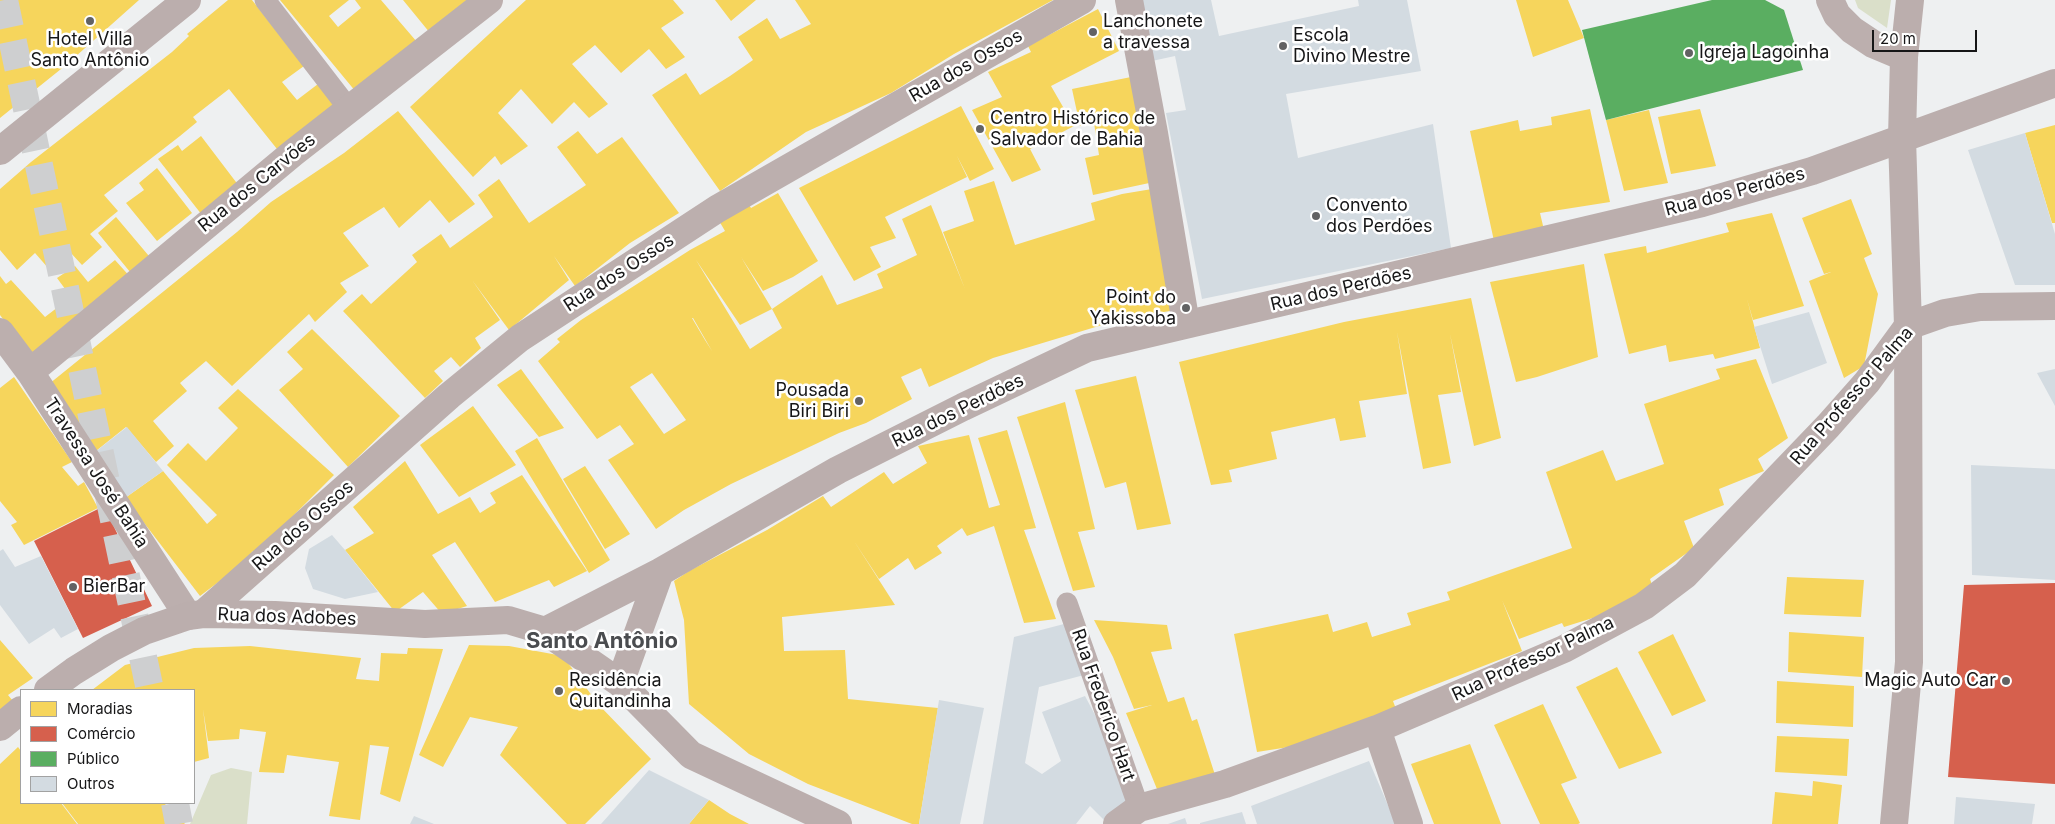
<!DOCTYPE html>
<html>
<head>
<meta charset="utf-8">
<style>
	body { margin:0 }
	#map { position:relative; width:2055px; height:824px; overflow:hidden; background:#eef0f1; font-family:Inter,sans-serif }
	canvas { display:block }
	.legend { position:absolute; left:20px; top:689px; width:175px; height:115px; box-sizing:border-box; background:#fff; border:1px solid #a2a2a2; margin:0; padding:6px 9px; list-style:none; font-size:15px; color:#161617 }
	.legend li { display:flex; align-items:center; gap:10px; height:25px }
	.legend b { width:25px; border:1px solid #a2a2a2 }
	.scale { position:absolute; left:1872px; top:30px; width:105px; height:22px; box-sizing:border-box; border:2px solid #161617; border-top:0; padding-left:6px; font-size:15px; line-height:18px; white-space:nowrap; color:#161617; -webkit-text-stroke:4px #fff; paint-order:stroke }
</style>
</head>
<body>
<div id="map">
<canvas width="2055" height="824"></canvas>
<ul class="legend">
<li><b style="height:14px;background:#f6d55c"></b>Moradias</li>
<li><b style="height:14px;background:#d6604d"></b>Comércio</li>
<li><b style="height:14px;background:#5aae61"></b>Público</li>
<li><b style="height:14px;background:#d3dbe1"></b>Outros</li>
</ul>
<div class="scale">20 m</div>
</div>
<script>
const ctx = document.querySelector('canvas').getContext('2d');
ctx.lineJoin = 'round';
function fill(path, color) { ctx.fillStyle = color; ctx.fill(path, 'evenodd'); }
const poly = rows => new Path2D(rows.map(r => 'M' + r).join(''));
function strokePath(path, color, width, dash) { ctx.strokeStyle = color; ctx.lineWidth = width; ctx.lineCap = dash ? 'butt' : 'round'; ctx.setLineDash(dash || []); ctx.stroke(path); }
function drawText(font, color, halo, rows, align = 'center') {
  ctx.font = font + ' Inter,sans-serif'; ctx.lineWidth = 5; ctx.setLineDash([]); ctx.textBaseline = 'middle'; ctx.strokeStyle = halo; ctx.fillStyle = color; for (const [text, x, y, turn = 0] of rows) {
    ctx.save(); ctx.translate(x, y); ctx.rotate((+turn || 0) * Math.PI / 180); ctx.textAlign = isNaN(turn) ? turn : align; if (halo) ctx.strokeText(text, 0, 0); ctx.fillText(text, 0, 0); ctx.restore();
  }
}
fill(poly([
	[1855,0,1891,0,1887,28,1858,8],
	[231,768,252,772,247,824,190,824,211,775]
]), '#dadfc9');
fill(poly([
	[0,0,139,0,66,65,0,118],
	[228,0,252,0,304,66,282,82,297,100,318,84,337,106,281,154,229,89,193,117,197,122,180,136,104,195,118,211,90,234,102,247,82,265,69,251,49,269,35,253,17,270,0,250,0,189,31,162,172,52,189,36,187,34],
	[280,0,349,0,329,16,338,27,361,8,355,0,381,0,417,42,356,92],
	[403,0,470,0,430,33],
	[526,0,673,0,684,13,661,28,685,57,666,69,649,49,621,73,595,45,572,64,608,104,589,118,574,102,552,124,521,89,498,113,528,146,501,165,495,156,473,177,410,107],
	[715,0,756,0,731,21],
	[795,0,1053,0,954,54,891,93,806,132,720,191,652,95,686,73,700,95,730,76,753,60,738,37,767,18,780,39,811,24],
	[1516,0,1568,0,1584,38,1533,57],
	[1098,9,1119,51,1051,86,1074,126,1030,149,1041,170,1012,182,972,110,1002,97,988,72,1031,52,1028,46],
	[1131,77,1154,182,1093,195,1085,158,1099,155,1094,123,1080,126,1072,89],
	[961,106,994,169,970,181,957,156,967,177,885,217,896,238,870,247,881,267,854,281,799,188],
	[1590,109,1610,202,1540,213,1544,230,1494,241,1470,131,1518,120,1520,131,1552,125,1551,117],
	[1700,109,1716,166,1671,174,1658,117],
	[1649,110,1668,183,1624,191,1606,120],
	[398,111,475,204,449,223,430,200,399,228,384,207,343,233,369,266,340,283,347,292,315,322,309,314,232,386,206,361,180,383,187,391,153,421,174,446,156,462,126,427,91,455,49,384,237,232,271,202,344,153],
	[2055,125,2055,223,2052,223,2025,133],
	[578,131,597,154,622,137,679,213,630,243,575,286,554,256,569,280,509,330,472,280,500,320,475,338,481,348,460,367,451,357,434,371,443,381,425,398,343,311,362,294,371,304,417,262,412,255,441,234,450,248,493,217,478,195,499,179,529,223,586,185,557,147],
	[201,136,239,186,202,215,158,159,178,145,182,151],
	[157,168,192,213,157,241,126,203,144,190,139,183],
	[994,181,1015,245,1095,220,1091,203,1122,194,1152,189,1176,310,1122,319,993,358,929,387,921,368,901,377,912,399,866,423,839,433,731,484,684,510,656,529,608,460,634,444,620,425,597,439,538,361,560,342,557,339,581,320,690,250,725,231,718,219,747,201,751,208,778,193,818,261,793,277,763,291,741,257,772,309,740,325,696,260,750,349,782,328,772,309,822,275,837,305,883,288,877,274,917,255,902,219,931,205,965,289,943,232,974,221,964,191],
	[692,318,693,318,712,351,705,340],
	[652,373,686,420,664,434,630,387],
	[1851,199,1872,254,1864,258,1878,294,1864,366,1844,378,1809,281,1831,272,1824,274,1802,218],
	[1772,213,1804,306,1753,320,1747,299,1760,348,1715,359,1713,354,1669,362,1666,345,1629,354,1604,254,1646,246,1647,253,1729,232,1726,223],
	[116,217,154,262,135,278,98,233],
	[115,260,133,280,34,361,0,315,0,276,6,284,11,280,45,317,71,297,57,278,75,266,88,282],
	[1584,264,1598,357,1537,377,1516,382,1490,282],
	[1471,298,1501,438,1474,446,1450,334,1461,392,1438,395,1451,463,1423,469,1397,332,1407,394,1359,401,1366,437,1340,441,1335,418,1271,432,1277,459,1229,470,1232,482,1211,485,1179,362,1344,322],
	[312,329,400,416,348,467,279,390,303,369,287,352],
	[1756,359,1788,438,1758,459,1764,471,1719,489,1724,505,1684,521,1694,548,1650,579,1653,588,1596,617,1564,627,1562,623,1519,639,1502,600,1522,651,1393,701,1396,709,1289,747,1257,752,1234,634,1328,614,1333,632,1367,622,1372,637,1411,625,1407,613,1450,600,1447,592,1572,548,1546,472,1603,450,1616,481,1664,464,1644,404,1720,379,1716,369],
	[521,369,564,428,539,437,497,385],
	[1136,376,1171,524,1137,530,1126,482,1105,488,1075,390],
	[14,377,72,462,62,467,78,486,84,482,98,508,24,545,11,525,17,522,0,501,0,388],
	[238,389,334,475,255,554,253,551,241,565,200,596,125,498,163,471,207,524,217,515,167,465,188,443,206,461,238,428,218,408],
	[1065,402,1095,529,1078,532,1095,587,1073,591,1017,417],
	[473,406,516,465,459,497,420,445],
	[1007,430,1036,528,1024,530,1056,619,1024,623,994,526,967,536,962,528,937,546,942,553,915,570,908,558,879,579,854,541,895,605,782,617,784,651,845,650,848,699,938,708,919,824,912,824,808,784,749,754,689,704,684,620,674,581,689,571,767,530,823,496,831,507,884,472,893,484,927,463,918,446,969,435,989,508,1000,505,978,438],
	[537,438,610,560,589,573,515,451],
	[405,461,438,514,470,497,480,513,496,503,490,493,522,475,587,571,554,587,549,580,495,602,455,542,432,555,467,606,442,614,423,592,395,612,345,550,374,533,353,507],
	[585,466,630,534,605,549,563,479],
	[1787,577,1864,580,1861,617,1784,614],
	[1094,620,1167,625,1172,649,1151,652,1168,702,1184,697,1192,721,1197,719,1216,778,1159,794,1126,713,1152,705,1134,709,1113,657],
	[1789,632,1864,637,1862,677,1788,672],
	[1673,634,1706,701,1672,716,1638,652],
	[0,640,33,678,8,695,13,701,0,711],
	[469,645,509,646,563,656,598,704,651,759,585,824,567,824,500,755,518,727,470,717,443,767,419,755],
	[250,646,361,658,356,679,379,681,381,653,407,654,408,648,443,649,400,802,380,794,389,747,370,745,360,820,329,816,339,762,287,755,284,773,259,772,266,732,240,729,239,739,208,741,203,709,209,758,194,762,194,690,92,690,125,665,194,648],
	[1617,667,1662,753,1619,769,1576,687],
	[1777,681,1854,686,1853,727,1776,723],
	[1543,704,1577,778,1561,784,1580,823,1578,824,1540,824,1494,725],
	[1777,736,1849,739,1847,776,1775,772],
	[1470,744,1501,824,1434,824,1411,764],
	[18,747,21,751,21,803,61,803,77,824,0,824,0,764],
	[1813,781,1842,785,1838,824,1772,824,1775,792,1812,796],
	[709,800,730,814,749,824,689,824],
	[62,803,164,803,185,824,78,824]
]), '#f6d55c');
fill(poly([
	[104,506,152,606,83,638,34,541],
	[2055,583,2055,784,1948,777,1964,585]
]), '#d6604d');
fill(poly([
	[1712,0,1765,0,1784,10,1803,70,1606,120,1582,30]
]), '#5aae61');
fill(poly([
	[1142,0,1211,0,1219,36,1359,6,1358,0,1407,0,1421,71,1286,94,1298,158,1433,124,1451,248,1202,299,1166,113,1186,110,1175,56,1152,61],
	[2025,133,2055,234,2055,285,2015,285,1968,150],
	[1809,312,1827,363,1772,384,1754,327],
	[2055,369,2055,406,2037,373],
	[127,427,163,471,125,498,91,455],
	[1971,465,2055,469,2055,580,1972,575],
	[332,535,345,550,378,592,345,599,313,589,305,568,309,549],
	[3,549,15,567,41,556,78,629,61,638,54,628,29,644,0,605,0,551],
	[1064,624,1084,675,1039,687,1025,763,1042,774,1061,761,1042,712,1085,696,1104,732,1130,801,1106,822,1090,806,1076,824,983,824,1014,637],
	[939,700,984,708,960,824,919,824],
	[1369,761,1396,824,1257,824,1251,806],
	[649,770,709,800,689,824,601,824],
	[1956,797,2035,804,2032,824,1954,824],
	[1242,812,1246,824,1200,824,1200,823],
	[414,816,434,824,410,824],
	[1185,818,1187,824,1168,824]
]), '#d3dbe1');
strokePath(poly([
	[4,0,150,690],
	[175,803,179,824]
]), '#cecfd0', 28, [28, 14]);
strokePath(poly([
	[265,0,349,109],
	[1067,603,1139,808]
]), '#bcafae', 21);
strokePath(poly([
	[1830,0,1837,15,1852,30,1873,44,1904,57],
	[0,332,30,372,188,616],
	[30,372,293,153,489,0],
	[203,614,449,396,520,338,717,209,1082,0],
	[1377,729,1409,824],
	[1117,824,1139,808,1225,784,1377,729,1564,649,1644,606,1685,575,1828,426,1867,382,1908,326]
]), '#bcafae', 28);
strokePath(poly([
	[1129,0,1154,133,1186,324],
	[0,151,187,0],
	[1908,326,1945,313,1980,307,2055,306],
	[545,631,660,572,838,470,963,407,1087,348,1702,203,1812,171,2055,83],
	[620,683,660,572],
	[48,690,74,671,111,648,144,631,188,616,203,614,275,615,425,624,508,620,545,631,620,683,691,755,838,824],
	[0,727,21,710],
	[1894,824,1909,662,1908,326,1902,138,1904,57,1910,0]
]), '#bbaead', 28);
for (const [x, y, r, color] of [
	[90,21,5,"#626263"],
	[1093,32,5,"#626263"],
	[1283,46,5,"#626263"],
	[1689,53,5,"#626263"],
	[980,129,5,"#626263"],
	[1316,216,5,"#626263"],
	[1186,308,5,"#626263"],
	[859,401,5,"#626263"],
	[73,587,5,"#626263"],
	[2006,681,5,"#626263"],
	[559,691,5,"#626263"]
]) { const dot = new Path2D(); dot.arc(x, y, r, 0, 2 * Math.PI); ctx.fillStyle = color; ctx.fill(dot); strokePath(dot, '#fff', 2); }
drawText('18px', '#161617', '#fff', [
	["Lanchonete",1103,22],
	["a travessa",1103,43],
	["Escola",1293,36],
	["Divino Mestre",1293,57],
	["Hotel Villa",90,40,"center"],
	["Santo Antônio",90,61,"center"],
	["Igreja Lagoinha",1699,53],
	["Centro Histórico de",990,119],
	["Salvador de Bahia",990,140],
	["Convento",1326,206],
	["dos Perdões",1326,227],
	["Point do",1176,298,"right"],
	["Yakissoba",1176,319,"right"],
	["Pousada",849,391,"right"],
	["Biri Biri",849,412,"right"],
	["BierBar",83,587],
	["Residência",569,681],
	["Quitandinha",569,702],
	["Magic Auto Car",1996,681,"right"]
], 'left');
drawText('18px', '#161617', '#fff', [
	["Rua dos Ossos",966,66,-30],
	["Rua dos Carvões",257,183,-39],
	["Rua dos Perdões",1735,192,-15],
	["Rua dos Ossos",619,273,-33],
	["Rua dos Perdões",1341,289,-13],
	["Rua Professor Palma",1852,396,-49],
	["Rua dos Perdões",958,411,-26],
	["Travessa José Bahia",96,473,57],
	["Rua dos Ossos",303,526,-41],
	["Rua dos Adobes",287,617,2],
	["Rua Professor Palma",1533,659,-25],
	["Rua Frederico Hart",1103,705,71]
]);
drawText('bold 22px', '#4a4c4f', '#fff', [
	["Santo Antônio",602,641]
]);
</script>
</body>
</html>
